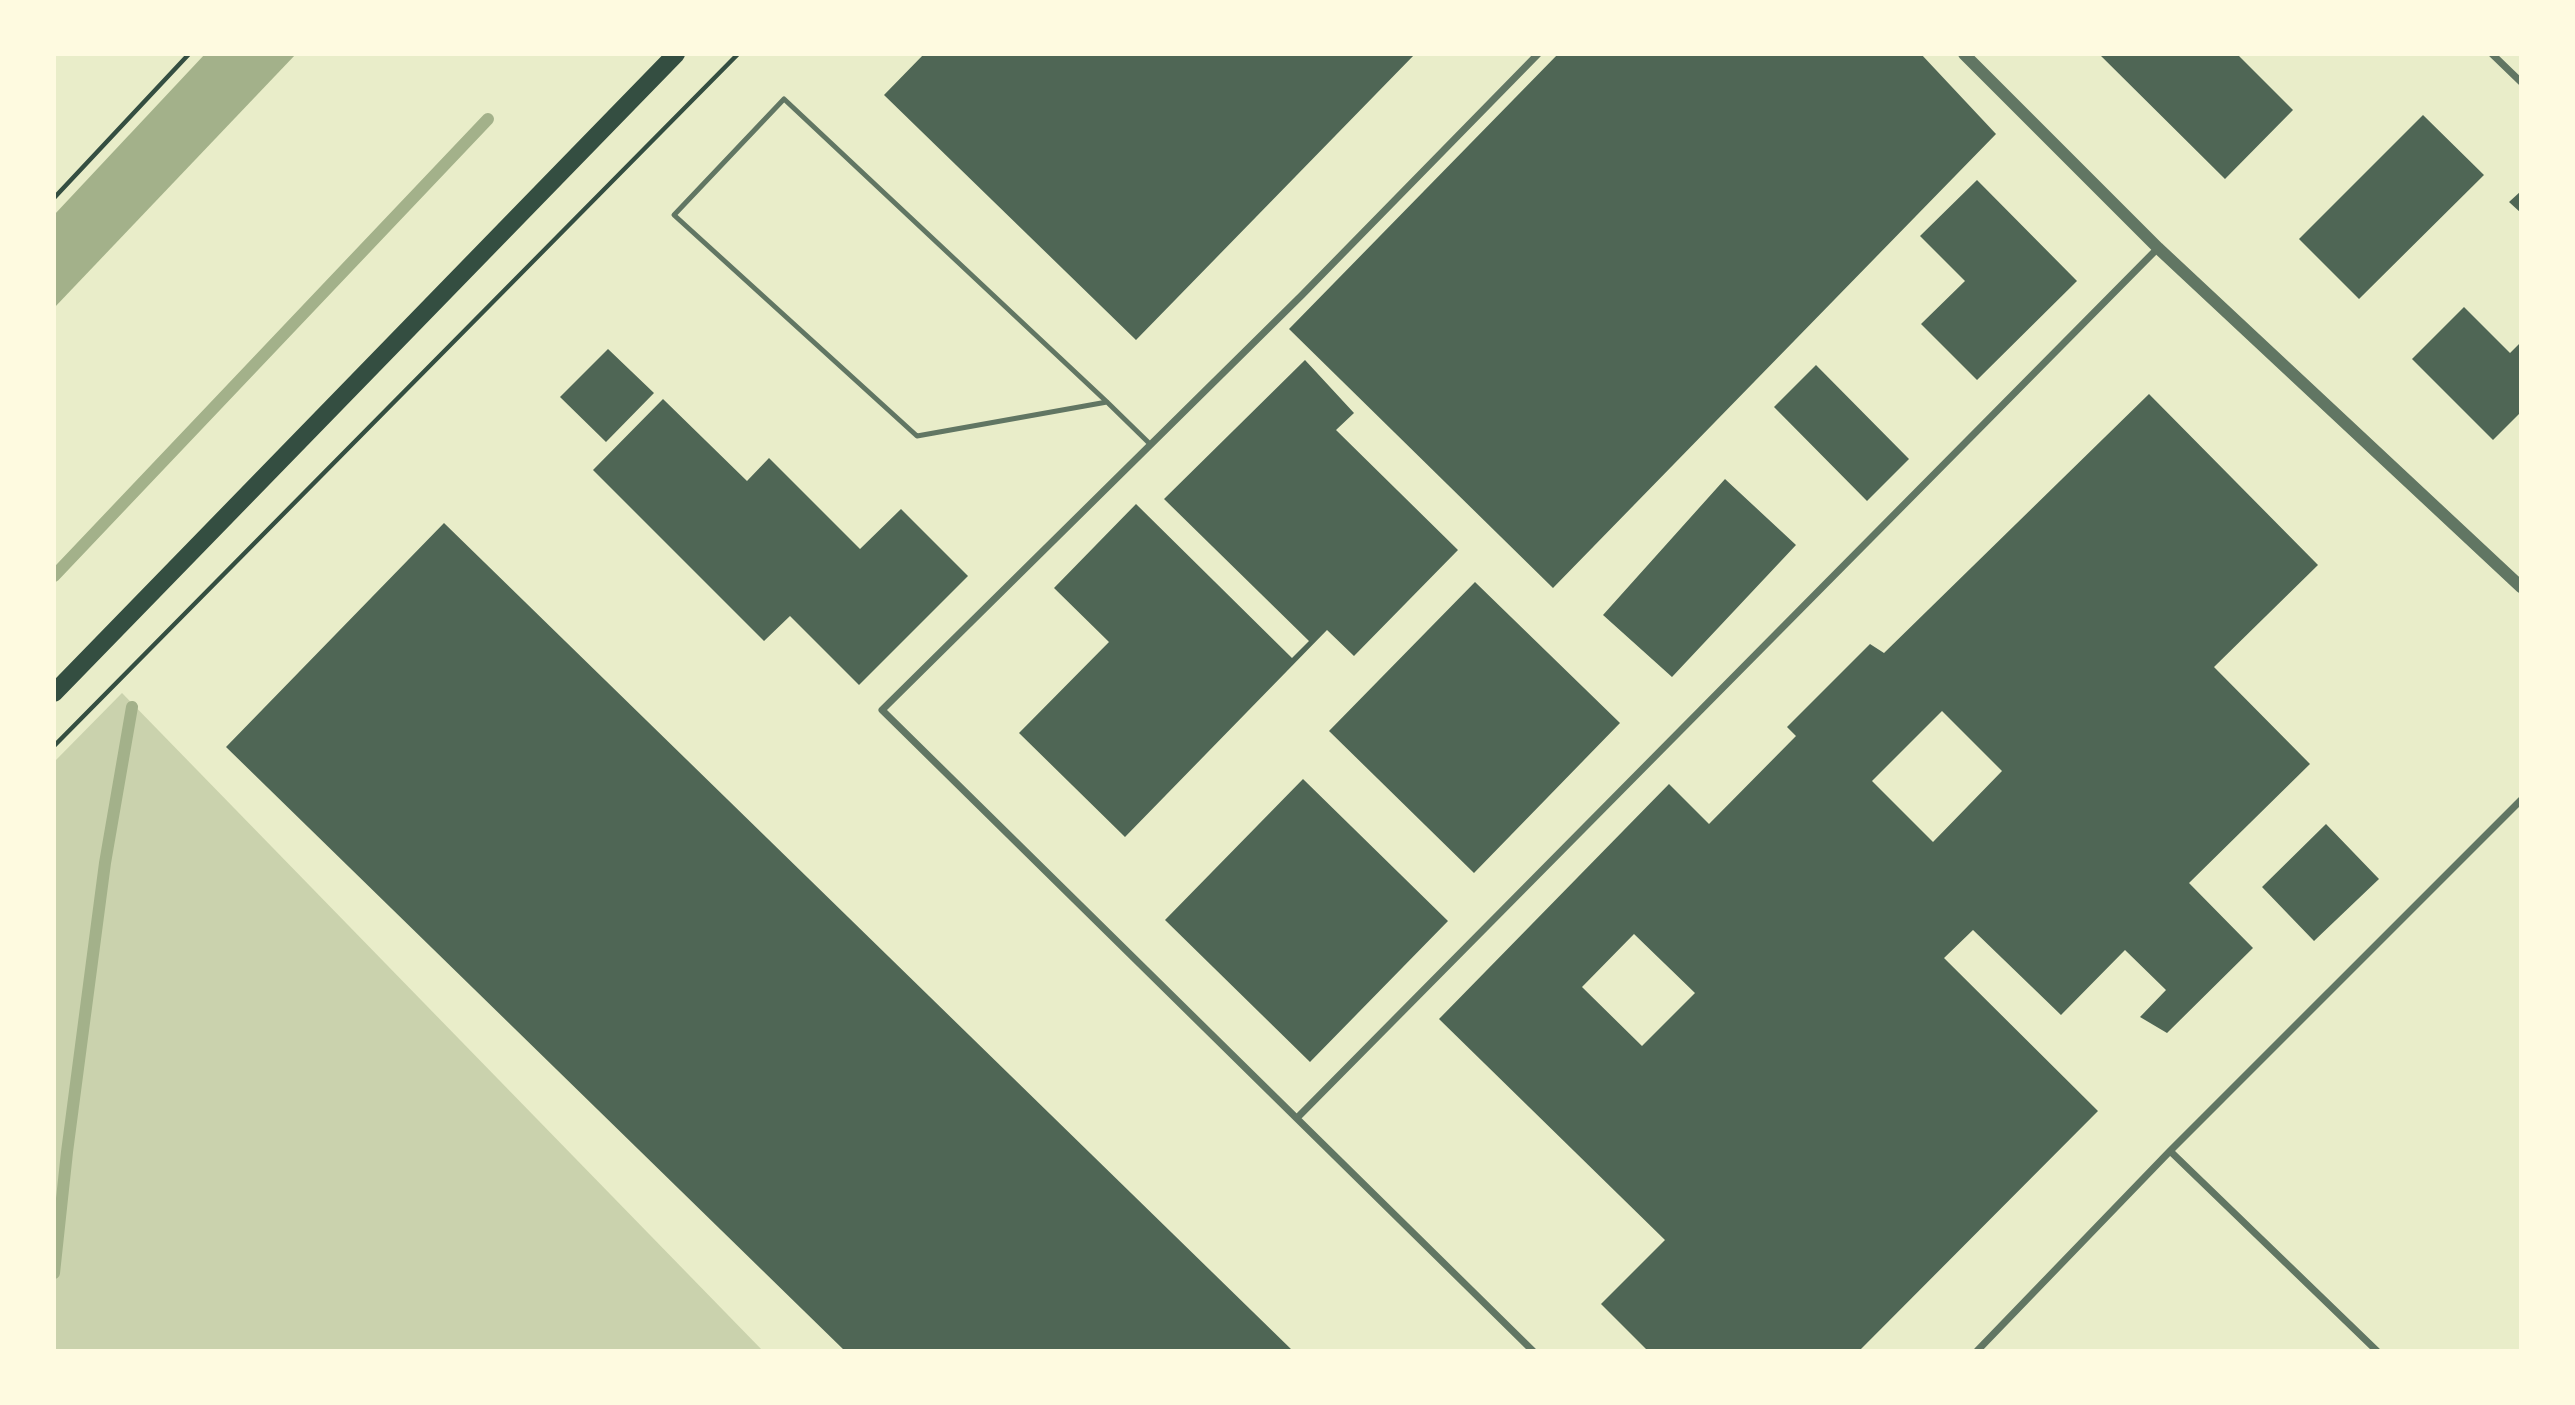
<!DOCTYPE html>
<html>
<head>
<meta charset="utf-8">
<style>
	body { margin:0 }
	#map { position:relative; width:2575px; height:1405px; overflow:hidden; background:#e9edc9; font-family:"Titillium Web",sans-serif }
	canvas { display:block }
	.frame { position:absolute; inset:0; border:56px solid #fefae0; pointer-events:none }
</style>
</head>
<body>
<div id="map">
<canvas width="2575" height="1405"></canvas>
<div class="frame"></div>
</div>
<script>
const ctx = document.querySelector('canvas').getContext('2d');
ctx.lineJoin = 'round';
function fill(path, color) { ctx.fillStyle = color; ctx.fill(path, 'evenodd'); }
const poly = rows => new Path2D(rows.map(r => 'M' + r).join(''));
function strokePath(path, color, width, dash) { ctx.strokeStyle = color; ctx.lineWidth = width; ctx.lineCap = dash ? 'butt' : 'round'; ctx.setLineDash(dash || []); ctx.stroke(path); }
fill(poly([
	[122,693,763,1351,54,1351,54,762]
]), '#cad2ad');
fill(poly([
	[205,54,296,54,54,308,54,215]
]), '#a3b18a');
strokePath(poly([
	[54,576,488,119],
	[54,1273,67,1152,105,863,132,707]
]), '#a3b18a', 12);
fill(poly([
	[924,54,1415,54,1136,340,884,95],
	[1558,54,1921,54,1996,134,1553,588,1289,329],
	[2099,54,2237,54,2293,110,2225,179],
	[2423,115,2484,175,2359,299,2299,239],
	[1977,180,2077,281,1977,380,1921,324,1965,281,1920,236],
	[2521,191,2521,213,2509,202],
	[2464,307,2510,353,2521,342,2521,412,2493,440,2412,359],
	[608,349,654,393,606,442,560,397],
	[1305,360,1354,413,1336,430,1458,550,1354,656,1327,630,1125,837,1019,733,1109,642,1054,588,1136,504,1292,658,1309,641,1164,499],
	[1816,365,1909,459,1867,501,1774,407],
	[2149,394,2318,565,2214,667,2310,764,2189,883,2253,948,2167,1033,2140,1017,2166,990,2125,950,2061,1015,1973,930,1944,958,2098,1111,1859,1351,1648,1351,1601,1304,1665,1240,1439,1019,1669,784,1709,824,1796,736,1787,727,1870,644,1884,653],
	[1942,711,2002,771,1933,842,1872,781],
	[1634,934,1695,993,1642,1046,1582,987],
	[663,399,747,481,769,458,860,549,901,509,968,576,859,685,790,616,764,641,593,470],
	[1725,479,1796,545,1672,677,1603,615],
	[444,523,1293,1351,845,1351,226,747],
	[1475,582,1620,723,1474,873,1329,731],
	[1303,779,1448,921,1310,1062,1165,920],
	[2326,824,2379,879,2314,941,2262,887]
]), '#4f6655');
strokePath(poly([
	[54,198,189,54],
	[54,746,738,54]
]), '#344e41', 4.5);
strokePath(poly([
	[1107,402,917,436,674,215,784,99,1107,402,1150,444]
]), '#617663', 5);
strokePath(poly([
	[2492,54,2521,82],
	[1297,1118,2158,248],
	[2170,1151,2377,1351],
	[1533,1351,882,710,1302,295,1538,54],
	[1977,1351,2170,1151,2521,800]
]), '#617663', 7);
strokePath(poly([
	[1964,54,2158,248,2521,587]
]), '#617663', 12);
strokePath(poly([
	[54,693,676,54]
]), '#344e41', 18);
</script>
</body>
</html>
